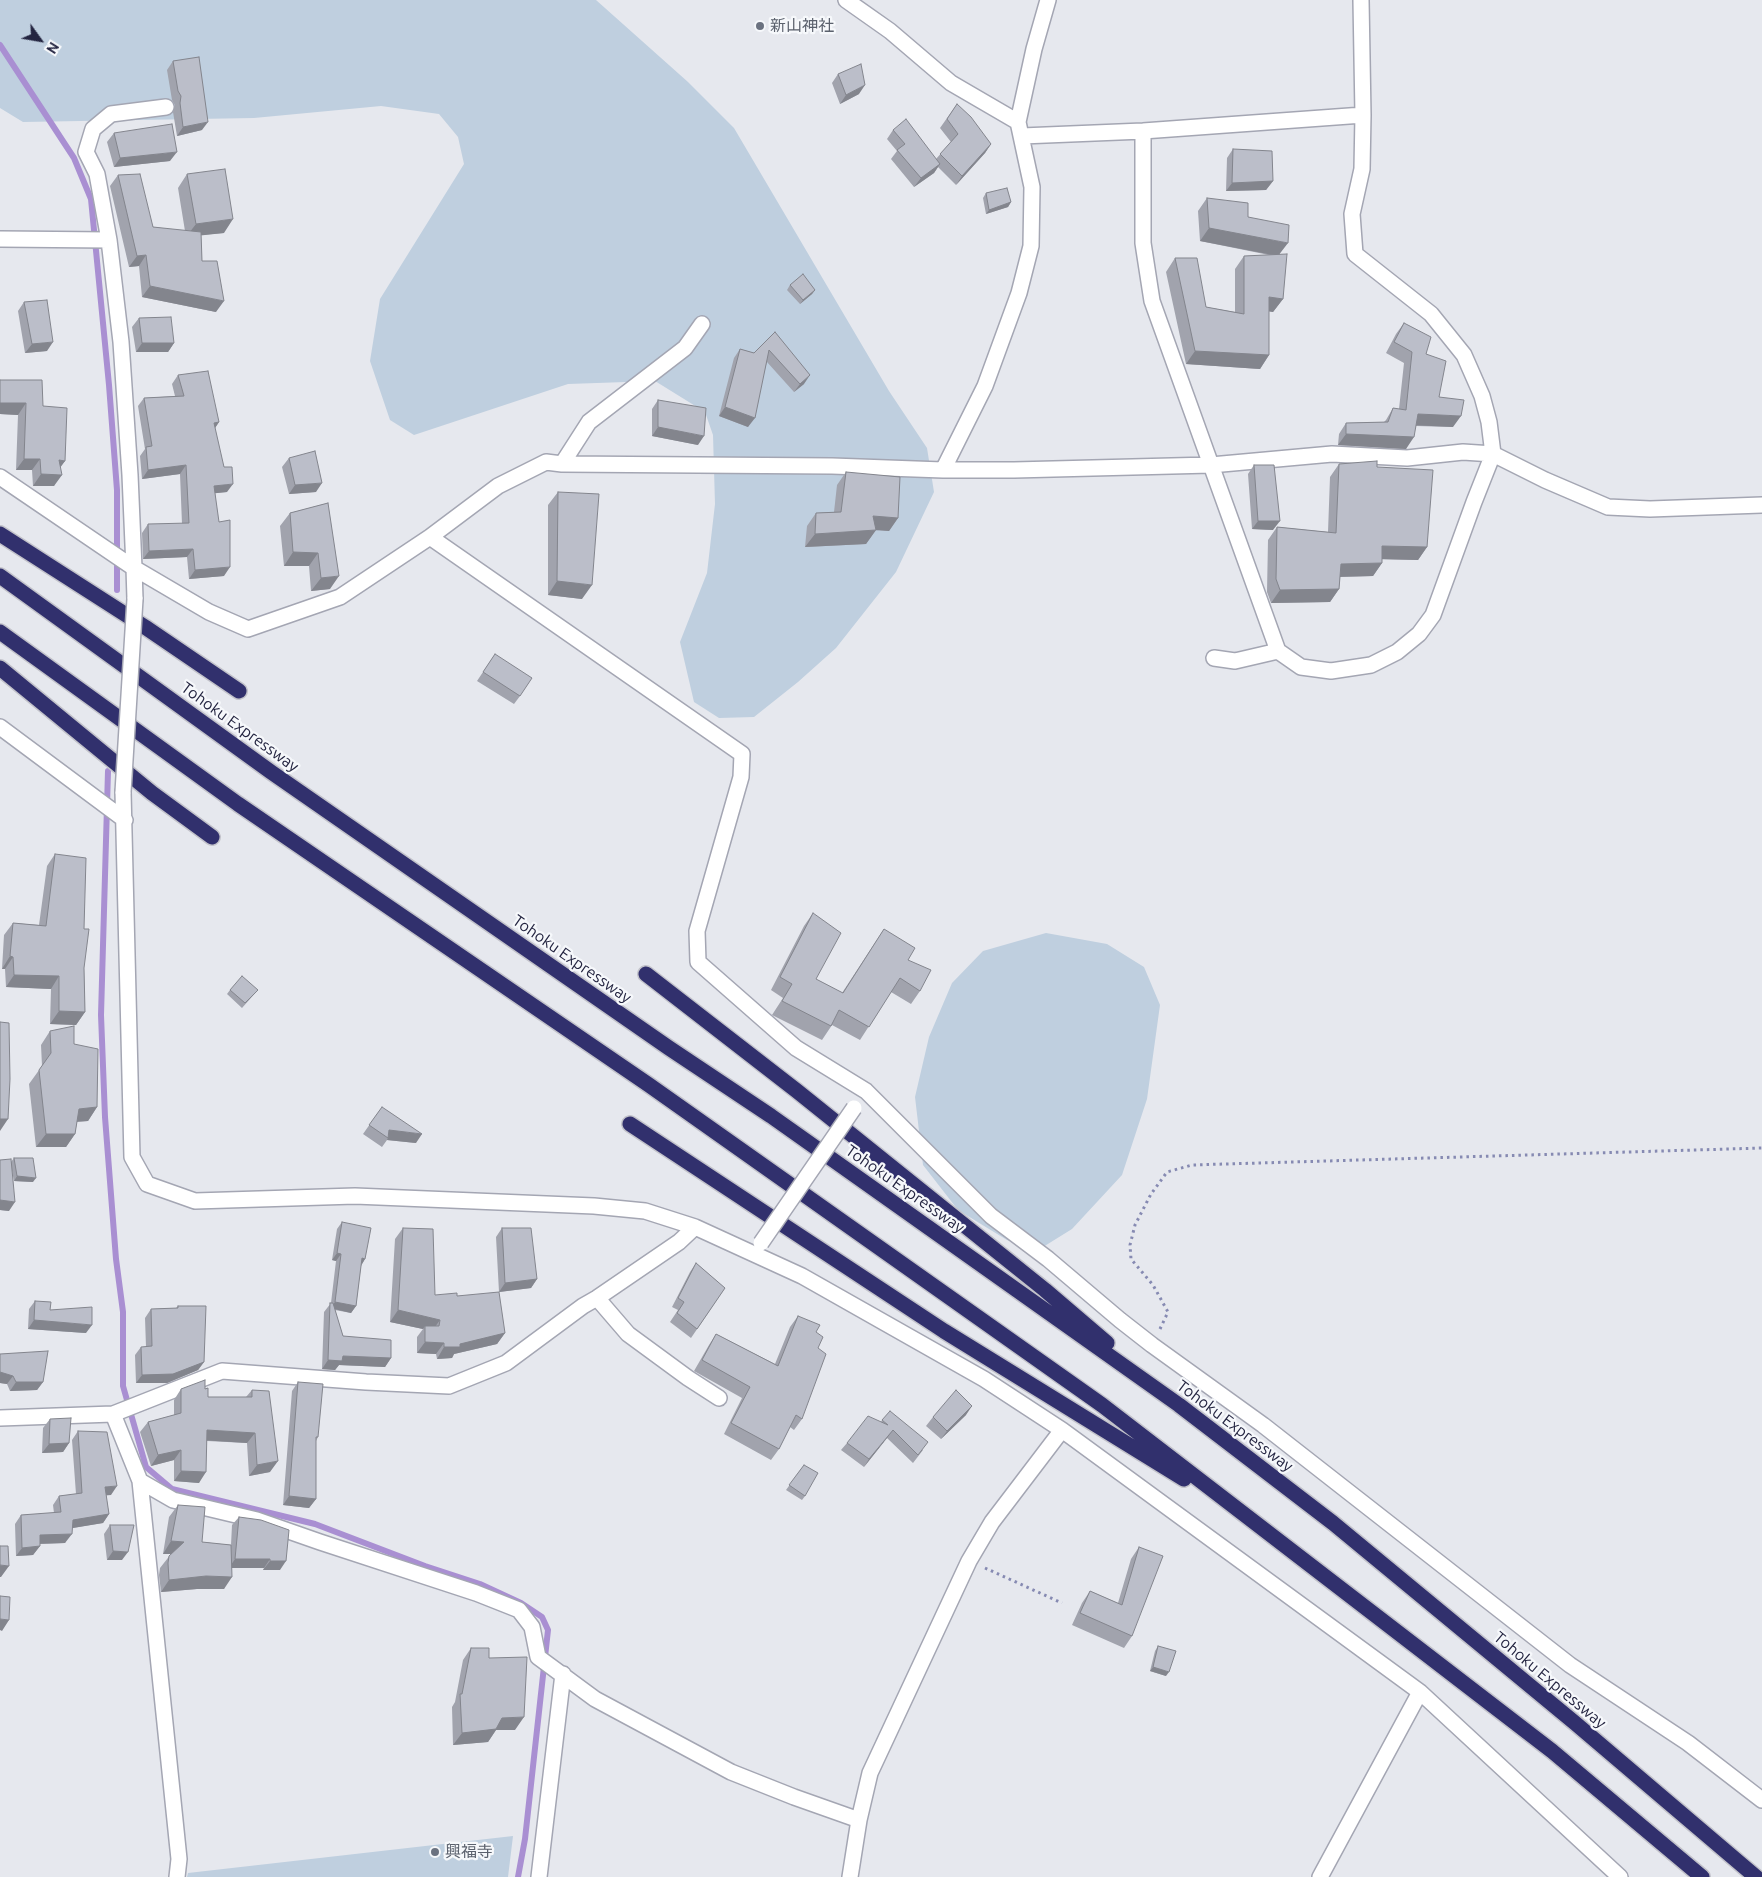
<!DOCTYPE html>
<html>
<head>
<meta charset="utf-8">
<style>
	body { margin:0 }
	#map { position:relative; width:1762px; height:1877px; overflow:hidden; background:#e6e8ee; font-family:Ubuntu,sans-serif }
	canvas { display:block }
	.north { position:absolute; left:15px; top:15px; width:50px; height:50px; -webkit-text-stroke:4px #f6f8fb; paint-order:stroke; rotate:122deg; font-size:14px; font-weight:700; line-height:20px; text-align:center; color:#242541 }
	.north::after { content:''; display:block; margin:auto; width:18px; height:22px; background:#242541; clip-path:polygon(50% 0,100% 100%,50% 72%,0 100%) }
</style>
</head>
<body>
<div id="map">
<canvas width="1762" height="1877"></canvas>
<div class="north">N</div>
</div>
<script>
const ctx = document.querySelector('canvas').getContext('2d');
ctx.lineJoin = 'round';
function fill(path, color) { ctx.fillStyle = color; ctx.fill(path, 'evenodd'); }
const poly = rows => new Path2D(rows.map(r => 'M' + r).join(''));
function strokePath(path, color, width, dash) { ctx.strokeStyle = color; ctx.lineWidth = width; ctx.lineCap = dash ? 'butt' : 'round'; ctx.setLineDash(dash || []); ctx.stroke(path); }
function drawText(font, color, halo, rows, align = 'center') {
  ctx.font = font + ' Ubuntu,"Noto Sans JP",sans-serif'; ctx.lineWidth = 4.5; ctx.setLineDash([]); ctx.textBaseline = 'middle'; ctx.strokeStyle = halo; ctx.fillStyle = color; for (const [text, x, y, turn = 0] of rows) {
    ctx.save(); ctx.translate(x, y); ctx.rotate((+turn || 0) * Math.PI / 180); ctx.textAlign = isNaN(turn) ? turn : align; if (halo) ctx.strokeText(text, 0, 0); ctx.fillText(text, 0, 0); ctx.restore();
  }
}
fill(poly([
	[0,0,596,0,688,82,734,128,889,391,927,448,934,492,896,572,836,648,798,682,754,717,719,718,694,702,680,642,707,573,715,504,713,435,705,412,655,381,568,384,414,435,390,420,370,361,380,299,464,164,458,137,439,114,381,106,254,118,23,122,0,108],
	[1046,933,1107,944,1144,967,1160,1005,1147,1099,1122,1175,1072,1229,1035,1252,1007,1240,958,1210,923,1165,915,1097,929,1037,952,983,983,951],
	[513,1836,508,1877,187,1877,188,1873]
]), '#bfcfdf');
strokePath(poly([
	[0,45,74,158,91,199,109,385,117,490,117,590],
	[108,771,101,1015,105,1117,116,1259,123,1312,123,1386,146,1467,172,1489,315,1524,425,1566,480,1584,521,1603,542,1617,548,1630,525,1839,518,1877]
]), '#a98fd2', 6);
const minor = poly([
	[846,0,890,31,951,83,1018,122],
	[166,107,111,114,93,129,86,152,97,174,109,240,121,342,130,475,134,568,209,612,248,629,340,597,430,537,498,486,546,462,562,464,832,466,943,470,1014,470,1211,465,1332,454,1407,458,1463,452,1493,454,1545,480,1608,507,1650,509,1762,505],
	[1143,131,1143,243,1152,301,1278,651,1301,667,1331,671,1371,665,1397,652,1419,634,1433,615,1474,502,1493,454,1489,422,1482,396,1464,355,1431,314,1355,254,1352,214,1362,169,1363,115,1361,0],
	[1022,136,1143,131,1363,115],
	[0,239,109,240],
	[562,464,589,422,685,348,702,324],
	[943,470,985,386,1019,293,1031,246,1032,187,1018,122,1034,49,1048,0],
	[0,477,134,568,135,599],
	[430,537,742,754,741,777,697,931,698,962,796,1048,866,1091,991,1216,1048,1259,1120,1320,1152,1345,1263,1425,1570,1665,1688,1743,1762,1800],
	[1214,658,1235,661,1278,651],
	[0,727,125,820],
	[123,792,132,1157,147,1184,195,1201,355,1196,594,1206,645,1211,695,1227,802,1276,984,1379,1062,1430,1420,1692,1620,1877],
	[597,1298,628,1334,688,1378,719,1398],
	[113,1414,140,1481,173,1500,257,1520,320,1542,476,1593,519,1610,532,1627,538,1657,595,1699,731,1772,794,1797,859,1820],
	[0,1418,113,1414,222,1371,366,1382,449,1386,506,1363,583,1306,597,1298,679,1242,695,1227],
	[140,1481,179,1859,177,1877],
	[539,1877,563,1674],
	[850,1877,859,1820,870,1773,969,1561,992,1522,1062,1430],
	[1320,1877,1420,1692]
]);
const highway = poly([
	[0,534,145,627,239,691],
	[0,576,271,772,669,1048,771,1116,1179,1405,1333,1523,1575,1723,1756,1877],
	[0,632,238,804,649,1085,1102,1405,1552,1751,1702,1877],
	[0,668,152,793,212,837],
	[646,974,797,1091,1045,1290,1107,1343],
	[630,1124,944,1331,1184,1479]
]);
strokePath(minor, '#a4a6b3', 18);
strokePath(highway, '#c2c2ca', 18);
strokePath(poly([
	[1160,1329,1168,1312,1153,1285,1131,1259,1130,1245,1135,1225,1151,1194,1167,1172,1192,1165,1762,1148],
	[985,1568,1062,1603]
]), '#868ab2', 3, [2.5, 4]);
strokePath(minor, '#fff', 15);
strokePath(highway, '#31306d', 15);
const minorBridge = poly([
	[123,792,135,599],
	[761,1243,854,1108]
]);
strokePath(minorBridge, '#a4a6b3', 18, []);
strokePath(minorBridge, '#fff', 15);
fill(poly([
	[173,61,202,130,177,136,173,112,175,105,172,100,167,70],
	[838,74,859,94,840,104,832,83],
	[957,104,991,144,985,153,956,185,938,167,934,173,914,187,891,159,897,151,887,139,893,130,936,159,951,142,940,128],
	[114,133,170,161,114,167,107,142],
	[1233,149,1273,181,1266,190,1226,191,1227,158],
	[187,174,224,233,201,235,202,261,216,312,142,297,139,266,129,267,110,186,118,175,153,227,185,231,178,188],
	[986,193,1011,202,1008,207,986,214,983,198],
	[1207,198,1248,217,1280,254,1283,299,1273,312,1269,311,1269,355,1260,369,1186,364,1166,272,1175,258,1206,307,1235,312,1235,269,1244,256,1269,255,1200,241,1198,211],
	[790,285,815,290,812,294,800,304,787,290],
	[24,302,47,351,25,353,18,311],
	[139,318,174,343,168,352,136,352,132,327],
	[1404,323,1426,354,1439,397,1453,427,1416,426,1406,449,1338,445,1339,434,1346,423,1384,422,1386,420,1393,408,1399,409,1404,363,1386,353,1396,334],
	[775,332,804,384,794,392,767,362,748,427,719,416,734,358,740,349,754,353],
	[178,375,219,422,215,428,227,492,215,493,224,576,189,579,187,557,143,559,142,533,148,524,182,524,180,474,142,479,140,456,145,449,138,406,144,398,175,396,172,384],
	[0,380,43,406,65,461,60,467,54,486,33,486,32,470,16,470,18,415,0,414],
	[658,400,698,445,652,436,652,409],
	[289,458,316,492,289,494,282,467],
	[1339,464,1377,467,1427,547,1418,560,1382,559,1382,563,1373,576,1340,577,1339,589,1330,602,1271,603,1267,592,1268,540,1277,527,1328,532,1330,477],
	[1254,465,1273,530,1252,529,1248,474],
	[846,472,898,518,889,531,876,530,866,544,805,547,807,526,816,513,834,512,837,485],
	[558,492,582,599,548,595,548,505],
	[328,503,330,589,311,591,309,566,284,566,280,526,290,513],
	[495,654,520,696,514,704,477,681],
	[55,854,84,929,84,968,85,1012,76,1025,50,1024,51,989,6,987,5,969,2,969,4,935,13,923,39,925,47,866],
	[813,913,816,979,842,993,884,929,908,960,920,991,911,1004,891,992,860,1040,832,1025,822,1040,772,1015,783,998,771,990,804,926],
	[230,990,258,990,242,1008,227,994],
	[50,1031,74,1044,97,1107,88,1121,77,1122,75,1134,66,1147,36,1147,29,1084,42,1066,41,1045],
	[382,1107,416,1143,387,1140,382,1147,363,1134],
	[14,1158,33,1182,14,1181,12,1171,9,1211,0,1210,0,1160,11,1162],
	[342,1222,365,1259,361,1265,356,1306,351,1313,335,1310,343,1336,391,1358,385,1367,339,1365,335,1370,322,1369,324,1312,331,1303,336,1261,332,1260,337,1229],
	[403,1228,435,1295,457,1296,505,1333,497,1344,454,1354,452,1358,437,1359,436,1354,417,1353,417,1337,423,1329,390,1322,395,1239],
	[502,1228,537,1279,531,1288,499,1292,496,1237],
	[696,1263,725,1288,691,1338,670,1322,678,1310,672,1307,690,1272],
	[35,1301,50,1310,86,1333,28,1329,29,1309],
	[178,1306,204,1362,198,1370,167,1383,136,1383,135,1355,141,1347,146,1347,145,1318,151,1309,176,1308],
	[798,1316,816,1332,818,1348,802,1419,794,1430,790,1427,779,1449,771,1460,724,1434,742,1398,694,1371,709,1345,716,1334,775,1364,790,1327],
	[0,1354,43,1382,37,1390,10,1391,7,1384,0,1383],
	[298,1382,318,1437,316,1441,316,1499,309,1508,283,1505,292,1391],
	[181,1389,205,1389,208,1397,246,1397,252,1390,270,1472,249,1476,247,1443,207,1441,199,1483,174,1481,174,1460,151,1466,140,1432,148,1422,174,1415,174,1400],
	[966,1415,941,1439,926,1426,933,1417],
	[50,1419,69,1443,63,1452,42,1453,43,1428],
	[882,1420,923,1450,913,1463,887,1438,864,1467,841,1450,847,1443,881,1422],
	[78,1431,111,1495,106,1495,109,1514,103,1523,72,1528,65,1543,40,1544,40,1546,33,1555,16,1556,15,1524,21,1515,54,1513,53,1505,59,1496,76,1494,72,1440],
	[804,1465,805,1496,802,1500,786,1490],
	[178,1505,202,1542,231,1545,232,1525,239,1517,280,1570,263,1570,264,1568,232,1568,224,1589,197,1589,161,1592,159,1575,160,1568,171,1554,163,1554,169,1517],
	[110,1525,122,1560,107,1560,104,1534],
	[1139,1547,1132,1636,1124,1648,1072,1625,1082,1603,1090,1591,1118,1603,1131,1559],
	[1158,1646,1166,1676,1150,1671,1155,1651],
	[471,1648,489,1658,515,1730,496,1730,488,1742,453,1745,452,1707,455,1702,463,1660]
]), '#a1a3ad');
fill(poly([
	[865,85,859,94,840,104,846,95],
	[208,122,202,130,177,136,183,127],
	[991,144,985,153,956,185,962,176],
	[177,152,170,161,114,167,120,158],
	[940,164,934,173,914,187,921,178],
	[1273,181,1266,190,1226,191,1232,183],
	[1011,202,1008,207,986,214,989,210],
	[233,219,224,233,186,237,196,224],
	[1209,228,1288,243,1278,256,1200,241],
	[146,255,139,266,129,267,137,256],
	[150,286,224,301,216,312,142,297],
	[815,290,812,294,800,304,803,300],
	[1269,297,1283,299,1273,312,1259,310],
	[53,342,47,351,25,353,32,344],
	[142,343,174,343,168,352,136,352],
	[1195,351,1269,355,1260,369,1186,364],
	[810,375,804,384,794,392,800,384],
	[0,403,26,403,18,415,0,414],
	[725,407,755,418,748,427,719,416],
	[1418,414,1461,416,1453,427,1410,425],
	[219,422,213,431,214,423],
	[658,427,704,436,698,445,652,436],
	[1346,434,1414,437,1406,449,1338,445],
	[24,459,40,459,32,470,16,470],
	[59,460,65,461,57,472],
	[186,465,180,474,142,479,148,470],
	[41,474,62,475,54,486,33,486],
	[322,483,316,492,289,494,295,485],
	[233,484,227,492,208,494,214,486],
	[873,516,898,518,889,531,863,529],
	[1258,521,1280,521,1273,530,1252,529],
	[876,530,866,544,805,547,815,534],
	[1382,546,1427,547,1418,560,1373,559],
	[193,549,187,557,143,559,149,551],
	[293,552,318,553,309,566,284,566],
	[1382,563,1373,576,1332,577,1341,564],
	[230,567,224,576,189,579,195,570],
	[339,576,330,589,311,591,321,578],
	[557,581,592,585,582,599,548,595],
	[1339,589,1330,602,1271,603,1280,590],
	[10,956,13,957,5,969,2,969],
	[14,975,59,976,51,989,6,987],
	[59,1011,85,1012,76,1025,50,1024],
	[97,1107,88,1121,70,1122,79,1109],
	[0,1119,8,1119,0,1131],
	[389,1130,422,1134,416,1143,387,1140,388,1138],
	[46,1134,75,1134,66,1147,36,1147],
	[17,1176,36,1178,33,1182,14,1181],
	[0,1200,15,1202,9,1211,0,1210],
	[337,1253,341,1254,336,1261,332,1260],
	[362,1258,365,1259,361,1266],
	[537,1279,531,1288,499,1292,505,1283],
	[335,1302,356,1306,351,1313,330,1308],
	[398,1310,440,1320,432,1331,425,1326,423,1329,390,1322],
	[34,1320,92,1325,86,1333,28,1329],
	[505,1333,497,1344,454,1354,452,1358,437,1359,444,1347],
	[425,1342,444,1343,436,1354,417,1353],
	[343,1356,391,1358,385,1367,339,1365,335,1370,322,1369,328,1360],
	[204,1362,198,1370,167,1383,136,1383,142,1375],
	[0,1372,13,1376,7,1384,0,1383],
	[16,1382,43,1382,37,1390,10,1391],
	[972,1406,966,1415,941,1439,947,1431],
	[207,1430,255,1433,247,1443,200,1440],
	[893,1430,887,1438,864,1467,869,1459],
	[69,1443,63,1452,42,1453,49,1444],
	[181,1450,174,1460,151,1466,158,1455],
	[278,1461,270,1472,249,1476,257,1465],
	[181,1471,206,1472,199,1483,174,1481],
	[117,1486,111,1495,99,1496,105,1487],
	[289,1496,316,1499,309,1508,283,1505],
	[109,1514,103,1523,67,1529,73,1520],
	[72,1534,65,1543,33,1544,40,1535],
	[171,1541,184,1542,176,1554,163,1554],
	[40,1546,33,1555,16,1556,22,1548],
	[113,1551,128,1552,122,1560,107,1560],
	[235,1559,270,1559,264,1568,229,1568],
	[270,1561,286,1561,280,1570,263,1570],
	[0,1565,9,1566,1,1577,0,1577],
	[206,1576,232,1577,224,1589,197,1589,161,1592,169,1580],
	[0,1619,9,1620,2,1631,0,1630],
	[1153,1667,1169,1672,1166,1676,1150,1671],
	[524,1717,515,1730,496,1730,488,1742,453,1745,462,1733,502,1718]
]), '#83858d');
const building = poly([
	[199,57,208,122,183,127,180,103,181,96,178,91,173,61,199,57],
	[861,64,865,85,846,95,838,74,861,64],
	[957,104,971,117,991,144,962,176,940,154,958,134,947,119,957,104],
	[906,119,940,164,921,178,897,150,905,144,893,130,906,119],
	[172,124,177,152,120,158,114,133,172,124],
	[1233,149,1272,151,1273,181,1232,183,1233,149],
	[225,169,233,219,196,224,187,174,225,169],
	[140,174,153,227,201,232,202,261,217,261,224,301,150,286,146,255,137,256,118,175,140,174],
	[1007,188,1011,202,989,210,986,193,1007,188],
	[1207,198,1248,203,1248,217,1289,225,1288,243,1209,228,1207,198],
	[1287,254,1283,299,1269,297,1269,355,1195,351,1175,258,1197,258,1206,307,1244,314,1244,256,1287,254],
	[803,274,815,290,803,300,790,285,803,274],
	[47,300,53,342,32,344,24,302,47,300],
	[171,317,174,343,142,343,139,318,171,317],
	[1404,323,1431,337,1426,354,1446,361,1439,397,1464,400,1461,416,1418,414,1414,437,1346,434,1346,423,1388,422,1393,408,1406,410,1412,352,1394,342,1404,323],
	[775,332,810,375,800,384,769,350,755,418,725,407,740,349,754,353,775,332],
	[208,371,219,422,214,423,224,467,232,467,233,484,214,486,219,522,230,520,230,567,195,570,193,549,149,551,148,524,189,523,186,465,148,470,146,447,152,446,144,398,184,396,178,375,208,371],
	[0,380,42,380,43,406,67,408,65,461,59,460,62,475,41,474,40,459,24,459,26,403,0,403,0,380],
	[658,400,706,408,704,436,658,427,658,400],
	[315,451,322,483,295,485,289,458,315,451],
	[1377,461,1377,467,1433,470,1427,547,1382,546,1382,563,1341,564,1339,589,1280,590,1276,579,1277,527,1336,533,1339,464,1377,461],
	[1254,465,1274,465,1280,521,1258,521,1254,465],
	[846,472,900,477,898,518,873,516,876,530,815,534,816,513,841,512,846,472],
	[558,492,599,494,592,585,557,581,558,492],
	[328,503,339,576,321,578,318,553,293,552,290,513,328,503],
	[495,654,532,678,520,696,483,672,495,654],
	[55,854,86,858,84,929,89,929,84,968,85,1012,59,1011,59,976,14,975,13,957,10,956,13,923,46,926,55,854],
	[813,913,841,933,816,979,843,993,884,929,915,948,908,960,931,970,920,991,900,978,869,1027,839,1010,831,1026,782,1001,792,984,780,977,813,913],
	[242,976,258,990,245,1003,230,990,242,976],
	[0,1022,9,1023,10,1079,8,1119,0,1119,0,1022],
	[74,1026,74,1044,98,1049,97,1107,79,1109,75,1134,46,1134,39,1070,51,1053,50,1031,74,1026],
	[382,1107,422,1134,389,1130,388,1138,369,1125,382,1107],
	[14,1158,33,1158,36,1178,17,1176,14,1158],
	[11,1159,15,1202,0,1200,0,1160,11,1159],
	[342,1222,371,1228,365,1259,362,1258,356,1306,335,1302,341,1254,337,1253,342,1222],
	[403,1228,433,1229,435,1295,457,1293,457,1296,499,1292,505,1333,460,1344,460,1347,444,1347,444,1343,425,1342,425,1326,439,1326,440,1320,398,1310,403,1228],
	[502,1228,531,1228,537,1279,505,1283,502,1228],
	[696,1263,725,1288,697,1329,677,1313,684,1302,678,1298,696,1263],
	[35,1301,51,1302,50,1310,92,1307,92,1325,34,1320,35,1301],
	[330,1303,333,1303,343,1336,391,1340,391,1358,343,1356,342,1361,328,1360,330,1303],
	[178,1306,206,1306,204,1362,173,1374,142,1375,141,1347,152,1346,151,1309,178,1308,178,1306],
	[798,1316,820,1325,816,1332,823,1337,818,1348,826,1354,802,1419,796,1415,779,1449,731,1423,750,1387,702,1360,716,1334,778,1366,798,1316],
	[48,1351,43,1382,16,1382,13,1376,0,1372,0,1354,48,1351],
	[205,1380,205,1389,208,1388,208,1397,252,1397,252,1390,269,1391,278,1461,257,1465,255,1433,207,1430,206,1472,181,1471,181,1450,158,1455,148,1422,181,1413,181,1389,205,1380],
	[298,1382,323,1384,318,1437,316,1437,316,1499,289,1496,298,1382],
	[956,1390,972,1406,947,1431,933,1417,956,1390],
	[890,1411,928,1442,918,1455,893,1430,869,1459,847,1443,868,1416,888,1425,882,1420,890,1411],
	[71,1418,69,1443,49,1444,50,1419,71,1418],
	[78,1431,107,1432,117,1486,105,1487,109,1514,73,1520,72,1534,40,1535,40,1546,22,1548,21,1515,61,1512,59,1496,82,1493,78,1431],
	[804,1465,818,1473,805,1496,789,1485,804,1465],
	[178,1505,205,1507,202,1542,231,1545,232,1577,206,1576,169,1580,168,1563,169,1556,184,1542,171,1541,178,1505],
	[239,1517,261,1520,289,1530,286,1561,270,1561,270,1559,235,1559,239,1517],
	[110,1525,134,1525,128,1552,113,1551,110,1525],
	[0,1546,8,1546,9,1566,0,1565,0,1546],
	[1139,1547,1163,1556,1132,1636,1080,1613,1090,1591,1122,1605,1139,1547],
	[0,1596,10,1597,9,1620,0,1619,0,1596],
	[1158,1646,1176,1651,1169,1672,1153,1667,1158,1646],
	[471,1648,489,1648,489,1658,527,1657,524,1717,502,1718,496,1729,462,1733,460,1694,462,1694,471,1648]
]);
fill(building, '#bbbec9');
strokePath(building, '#83858d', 1);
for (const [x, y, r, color] of [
	[760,26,5,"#6b7280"],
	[435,1852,5,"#6b7280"]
]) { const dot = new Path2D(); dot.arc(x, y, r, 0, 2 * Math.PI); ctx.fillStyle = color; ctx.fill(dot); strokePath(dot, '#f6f8fb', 2); }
drawText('16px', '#5b616d', '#f6f8fb', [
	["新山神社",770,26],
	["興福寺",445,1852]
], 'left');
drawText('16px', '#242541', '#f6f8fb', [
	["Tohoku Expressway",240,727,36],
	["Tohoku Expressway",572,959,35],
	["Tohoku Expressway",905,1189,35],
	["Tohoku Expressway",1235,1426,37],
	["Tohoku Expressway",1550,1680,40]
]);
</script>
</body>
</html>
